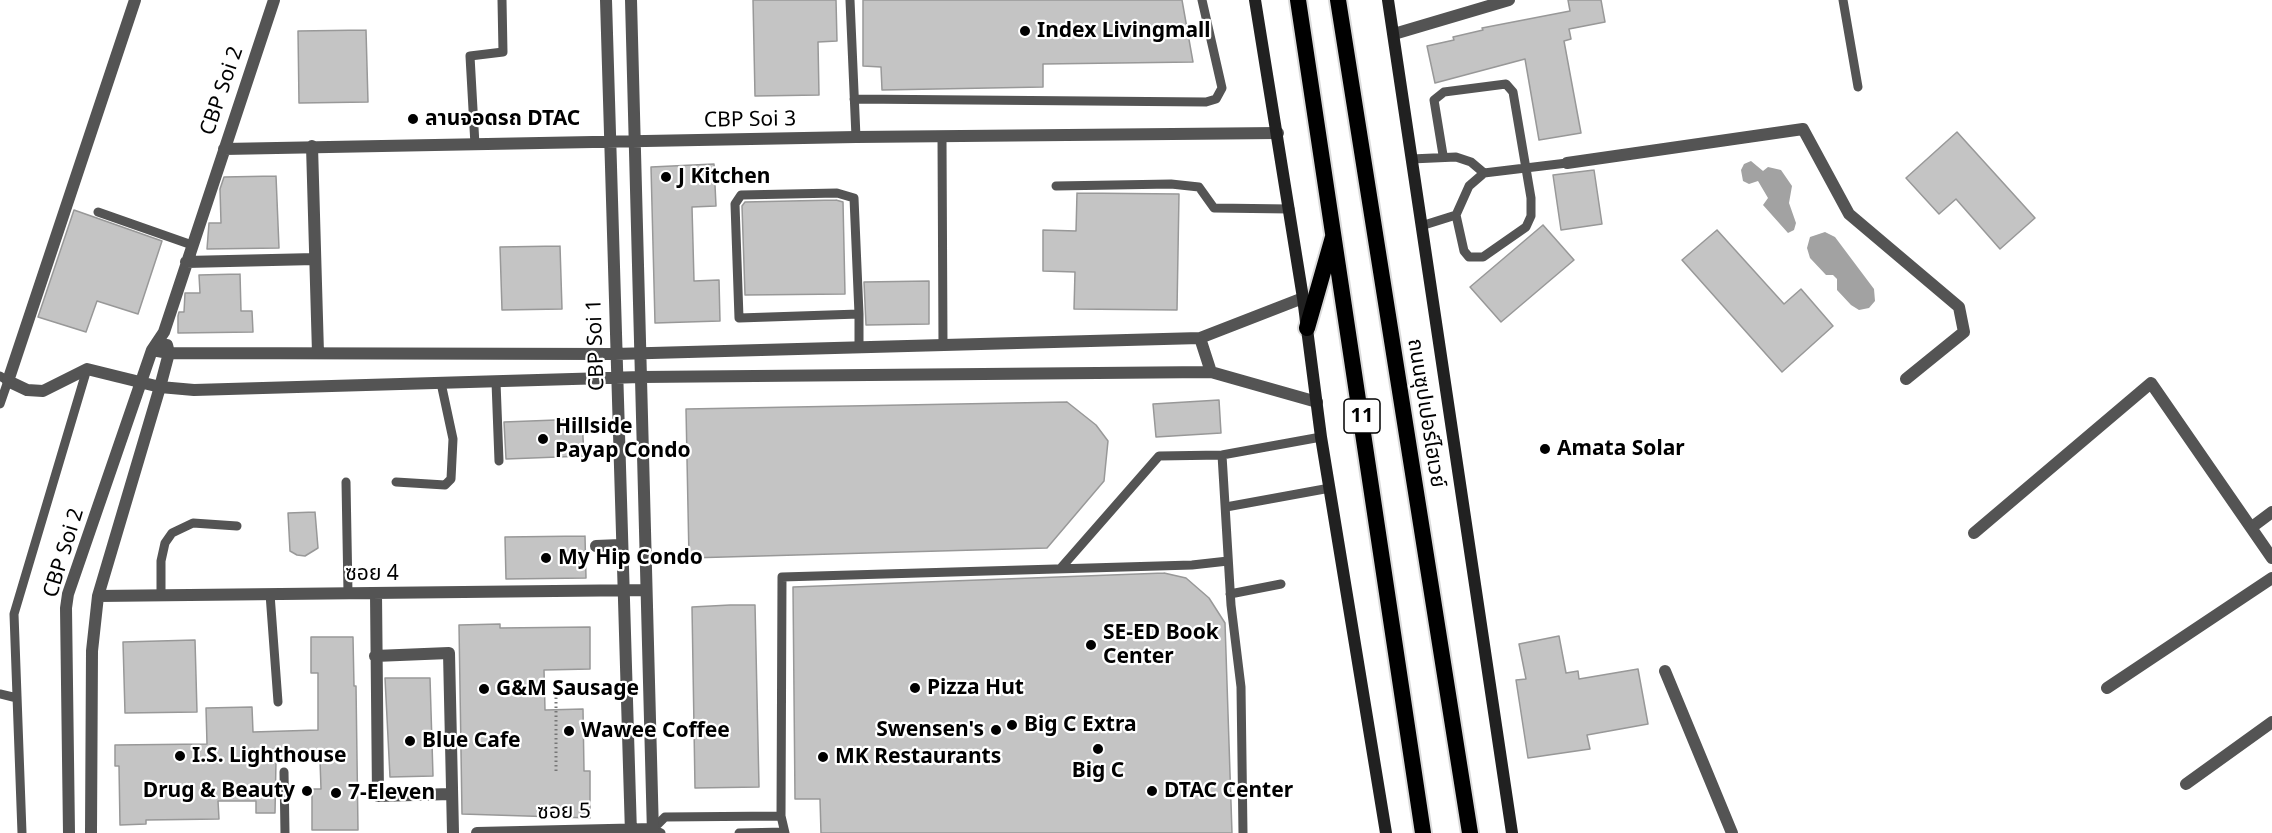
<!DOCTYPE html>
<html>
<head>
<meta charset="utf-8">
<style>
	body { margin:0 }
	canvas { display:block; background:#fff }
</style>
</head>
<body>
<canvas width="2272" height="833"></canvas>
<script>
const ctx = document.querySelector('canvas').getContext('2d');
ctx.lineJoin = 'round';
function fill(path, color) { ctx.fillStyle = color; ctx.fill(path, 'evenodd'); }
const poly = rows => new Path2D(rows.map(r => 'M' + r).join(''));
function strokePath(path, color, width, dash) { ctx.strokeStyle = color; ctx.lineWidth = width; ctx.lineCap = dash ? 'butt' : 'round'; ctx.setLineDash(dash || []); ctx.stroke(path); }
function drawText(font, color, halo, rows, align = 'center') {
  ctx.font = font + ' "Noto Sans","Noto Sans Thai",sans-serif'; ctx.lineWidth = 4.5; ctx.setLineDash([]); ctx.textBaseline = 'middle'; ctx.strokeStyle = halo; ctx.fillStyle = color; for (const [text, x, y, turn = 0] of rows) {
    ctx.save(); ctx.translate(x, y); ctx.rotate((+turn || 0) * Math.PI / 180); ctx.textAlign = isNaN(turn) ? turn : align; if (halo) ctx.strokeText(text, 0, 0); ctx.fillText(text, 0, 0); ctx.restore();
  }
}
fill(poly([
	[1751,161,1763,171,1768,167,1781,170,1792,186,1789,203,1796,223,1794,230,1788,233,1763,205,1768,198,1758,181,1749,184,1743,181,1741,170,1744,164],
	[1825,232,1835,237,1874,289,1875,301,1869,308,1859,310,1851,305,1837,290,1837,279,1833,275,1826,275,1810,258,1807,248,1810,237]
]), '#a2a2a2');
const building = poly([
	[753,0,836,0,837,41,818,42,819,95,755,96,753,0],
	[863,0,1182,0,1193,62,1043,64,1043,87,882,90,881,67,863,66,863,0],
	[1568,0,1601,0,1605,22,1569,29,1571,39,1564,41,1581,133,1539,140,1525,59,1435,83,1427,46,1454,40,1453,37,1483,30,1482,28,1570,11,1568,0],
	[366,30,368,102,299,103,298,31,366,30],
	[1957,132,2035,218,2000,249,1956,199,1939,214,1906,178,1957,132],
	[714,164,716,206,692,207,694,281,719,280,720,321,655,323,651,167,714,164],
	[1594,170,1602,224,1561,230,1553,175,1594,170],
	[276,176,279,248,207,249,209,223,221,223,220,189,224,177,276,176],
	[1077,193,1179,194,1177,310,1074,309,1075,272,1043,271,1043,230,1076,231,1077,193],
	[836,200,843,202,845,294,745,295,742,206,745,202,836,200],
	[74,210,162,241,138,314,97,301,86,332,38,317,74,210],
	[1543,225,1574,260,1501,322,1470,287,1543,225],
	[1717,230,1784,304,1801,289,1833,326,1782,372,1682,260,1717,230],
	[560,246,562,309,502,310,500,247,560,246],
	[240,274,241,311,252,311,253,332,178,333,178,316,179,312,184,312,185,293,200,293,199,275,240,274],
	[929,281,929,324,866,325,864,282,929,281],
	[1219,400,1221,433,1156,437,1153,404,1219,400],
	[1067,402,1096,425,1108,441,1104,481,1047,548,689,558,686,409,1067,402],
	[582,419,584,456,506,459,504,422,582,419],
	[315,512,318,548,305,556,297,555,290,551,288,513,315,512],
	[585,536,586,578,506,579,505,537,585,536],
	[1164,573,1186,578,1209,598,1225,623,1232,833,821,833,820,799,795,799,793,587,1164,573],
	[730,605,755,605,759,787,695,788,692,607,730,605],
	[500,624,500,628,590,627,590,669,544,670,545,710,583,709,584,771,590,771,590,818,462,814,459,625,500,624],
	[1559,636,1566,673,1578,671,1579,679,1638,669,1648,724,1587,735,1590,749,1528,758,1516,680,1526,679,1519,644,1559,636],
	[311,637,353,637,354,686,356,686,358,830,312,830,312,789,321,789,320,760,276,761,275,813,256,813,256,801,218,801,219,819,146,820,146,824,120,825,119,766,115,766,115,745,207,744,206,708,252,707,253,732,318,730,318,673,311,673,311,637],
	[195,640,197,712,125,713,123,642,195,640],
	[385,678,430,678,433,776,390,777,385,678]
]);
fill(building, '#c4c4c4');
strokePath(building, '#989898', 1.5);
const trunk = poly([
	[1298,0,1423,833],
	[1338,0,1470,833],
	[1307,328,1333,237]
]);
strokePath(trunk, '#dbdbdb', 20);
strokePath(poly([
	[556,771,556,678]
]), '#767676', 3, [1.5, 3]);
strokePath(poly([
	[850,0,856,137],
	[1843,0,1858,87],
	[854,99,1206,102,1216,99,1222,88,1202,0],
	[942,138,943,345],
	[475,145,470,56,503,52,502,0],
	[1411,159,1456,157,1471,162,1484,173,1469,186,1456,215,1464,251,1469,257,1483,257,1526,227,1531,216,1531,198,1513,92,1506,84,1444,92,1434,100,1443,155],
	[1484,173,1567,163],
	[1056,186,1171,184,1199,187,1214,208,1290,209],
	[98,212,192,245],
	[1421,226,1456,215],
	[859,314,739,318,735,204,741,195,837,193,854,198,859,314,859,347],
	[0,376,8,381,0,404],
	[496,382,499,461],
	[1222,455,1231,605,1241,687,1243,833],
	[346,482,348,593],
	[396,482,445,485,451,479,453,439,441,383],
	[1226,507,1330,488],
	[1060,569,1159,456,1222,455,1321,437],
	[270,594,278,702],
	[1230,594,1281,584],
	[161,595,161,561,165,543,172,533,193,523,237,526],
	[0,694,17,698],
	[284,772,285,833],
	[22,833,14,614,87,369],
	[661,833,653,829,665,817,781,816],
	[739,833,784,832],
	[785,833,781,816,782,577,1192,565,1228,561]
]), '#545454', 9);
strokePath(poly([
	[135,0,8,381,27,390,43,391,87,369,160,387,194,390,641,377,1211,372,1317,402],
	[606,0,631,833],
	[631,0,653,833],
	[1394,34,1509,0],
	[312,146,318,353],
	[224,149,856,137,1278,133],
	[1567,163,1803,129,1849,214,1959,307,1964,332,1906,379],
	[186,262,315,259],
	[1200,338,1211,372],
	[152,350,169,353,615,354,1200,338,1303,298],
	[2252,527,2272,512],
	[1974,533,2151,383,2272,558],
	[596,546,621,545],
	[376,594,378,796,451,794],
	[98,596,646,590],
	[375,656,449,653,453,833],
	[1665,671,1732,833],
	[2107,688,2272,578],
	[2186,784,2272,722],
	[69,833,66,608,68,594,152,350,164,332,274,0],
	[91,833,92,651,98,596,160,387,169,353,167,345],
	[477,833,653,829]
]), '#545454', 12);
strokePath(poly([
	[1255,0,1303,298,1321,437,1386,833],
	[1388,0,1512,833]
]), '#212121', 12);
strokePath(trunk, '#000', 16);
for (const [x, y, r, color] of [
	[1025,31,6,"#000"],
	[413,119,6,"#000"],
	[666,177,6,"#000"],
	[543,439,6,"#000"],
	[1545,449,6,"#000"],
	[546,558,6,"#000"],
	[1091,645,6,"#000"],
	[915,688,6,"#000"],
	[484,689,6,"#000"],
	[1012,725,6,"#000"],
	[996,730,6,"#000"],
	[569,731,6,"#000"],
	[410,741,6,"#000"],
	[1098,749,6,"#000"],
	[180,756,6,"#000"],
	[823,757,6,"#000"],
	[307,791,6,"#000"],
	[1152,791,6,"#000"],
	[336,793,6,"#000"]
]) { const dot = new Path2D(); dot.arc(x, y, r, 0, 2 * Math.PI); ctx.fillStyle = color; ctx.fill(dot); strokePath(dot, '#fff', 2); }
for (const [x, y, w] of [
	[1362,416,36]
]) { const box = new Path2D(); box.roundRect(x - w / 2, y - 17, w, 34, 4.5); ctx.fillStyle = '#fff'; ctx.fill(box); strokePath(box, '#000', 1.5); }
drawText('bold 20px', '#000', null, [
	["11",1362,416]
]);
drawText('bold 21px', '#000', '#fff', [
	["Index Livingmall",1037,31],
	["ลานจอดรถ DTAC",425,119],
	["J Kitchen",678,177],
	["Hillside",555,427],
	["Payap Condo",555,451],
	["Amata Solar",1557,449],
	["My Hip Condo",558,558],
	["SE-ED Book",1103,633],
	["Center",1103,657],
	["Pizza Hut",927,688],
	["G&M Sausage",496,689],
	["Big C Extra",1024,725],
	["Swensen's",984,730,"right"],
	["Wawee Coffee",581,731],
	["Blue Cafe",422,741],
	["I.S. Lighthouse",192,756],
	["MK Restaurants",835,757],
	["Big C",1098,771,"center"],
	["Drug & Beauty",295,791,"right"],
	["DTAC Center",1164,791],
	["7-Eleven",348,793]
], 'left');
drawText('21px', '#000', '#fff', [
	["CBP Soi 2",222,91,-71],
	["CBP Soi 3",750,120,-1],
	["CBP Soi 1",596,345,-92],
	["ถนนซุปเปอร์ไฮเวย์",1426,413,81],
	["CBP Soi 2",64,553,-73],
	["ซอย 4",372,574],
	["ซอย 5",564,812,-1]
]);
</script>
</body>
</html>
